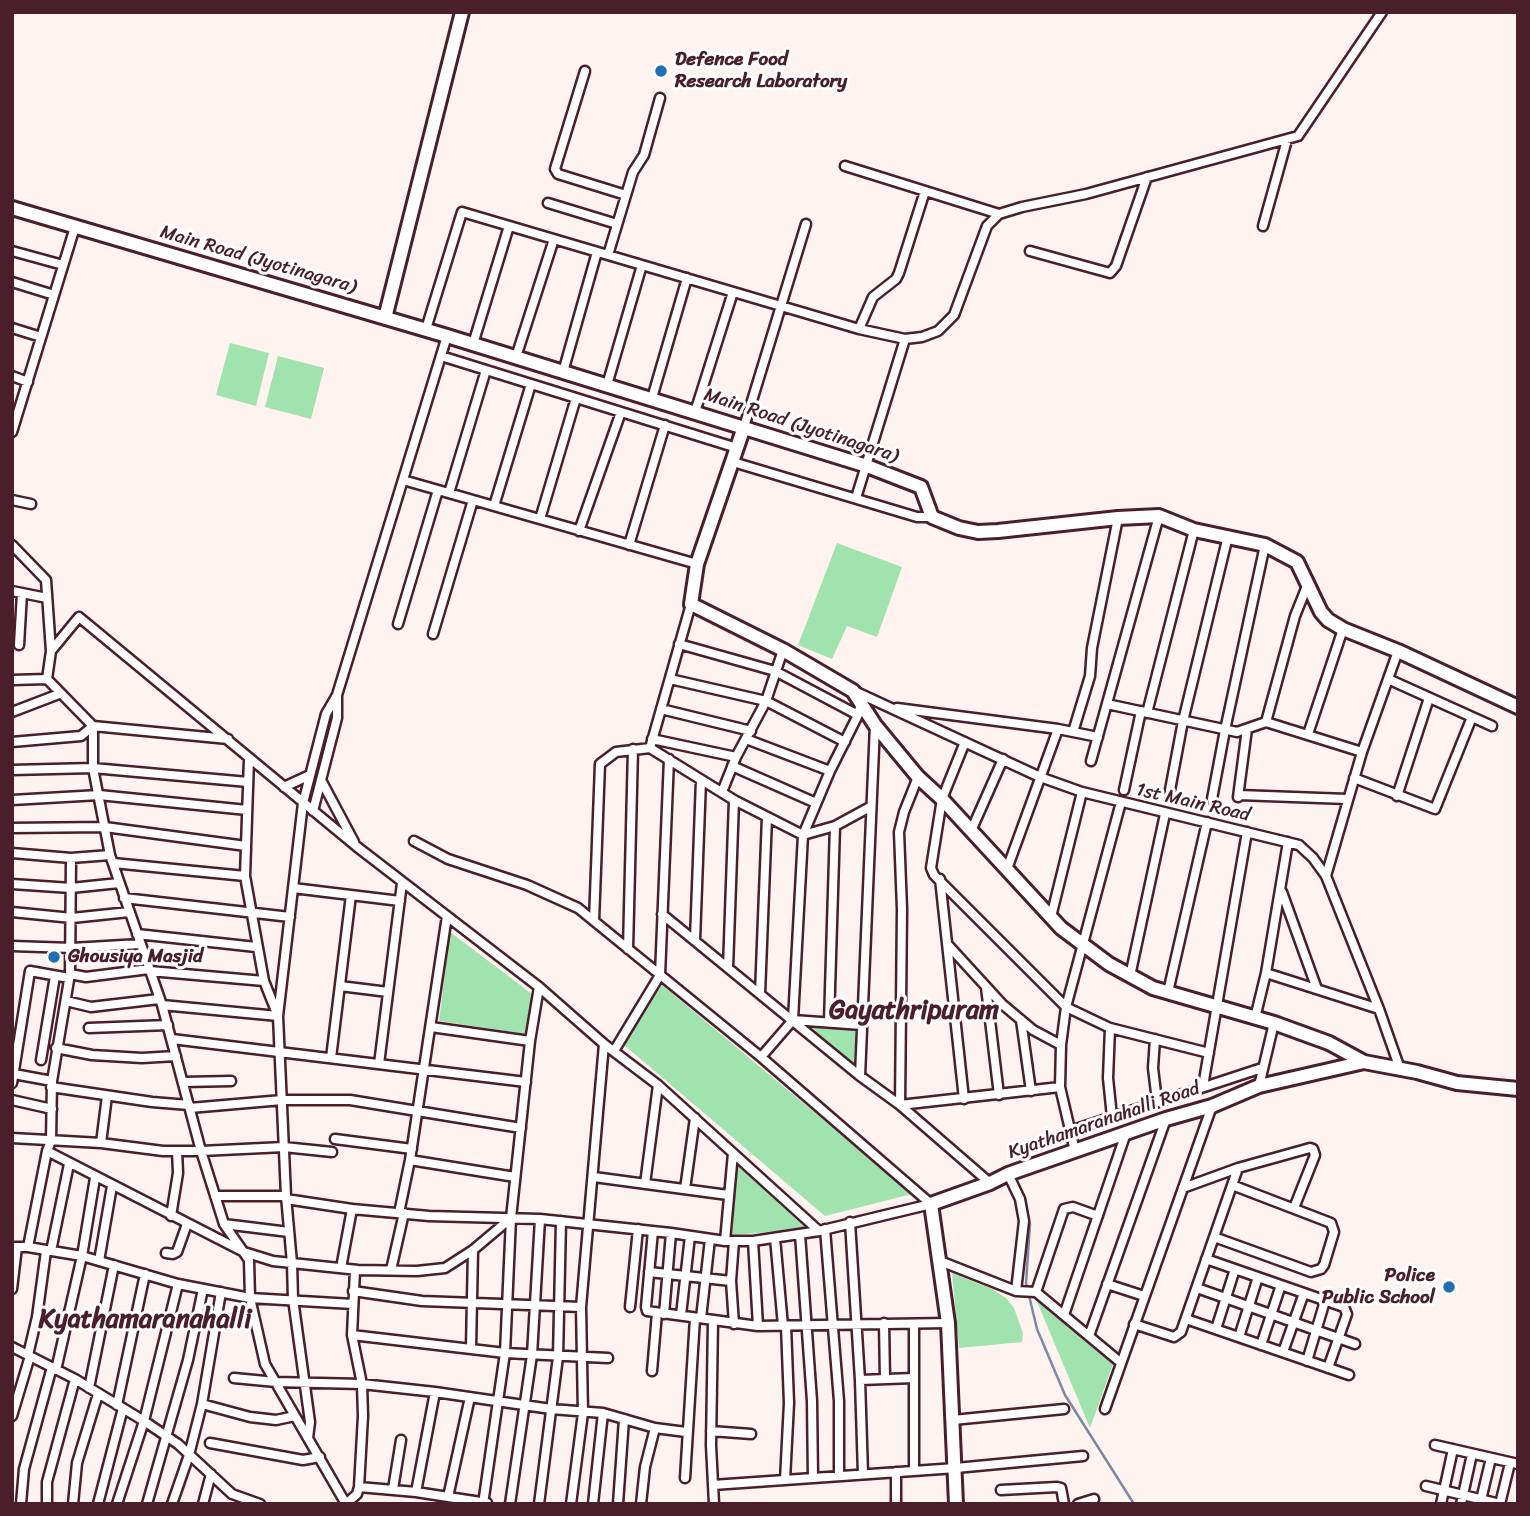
<!DOCTYPE html>
<html>
<head>
<meta charset="utf-8">
<style>
	body { margin:0 }
	#map { position:relative; width:1530px; height:1516px; overflow:hidden; background:#fef3ee; font-family:Sriracha,sans-serif }
	canvas { display:block }
	.frame { position:absolute; inset:0; border:14px solid #4a1f2b; pointer-events:none }
</style>
</head>
<body>
<div id="map">
<canvas width="1530" height="1516"></canvas>
<div class="frame"></div>
</div>
<script>
const ctx = document.querySelector('canvas').getContext('2d');
ctx.lineJoin = 'round';
function fill(path, color) { ctx.fillStyle = color; ctx.fill(path, 'evenodd'); }
const poly = rows => new Path2D(rows.map(r => 'M' + r).join(''));
function strokePath(path, color, width, dash) { ctx.strokeStyle = color; ctx.lineWidth = width; ctx.lineCap = dash ? 'butt' : 'round'; ctx.setLineDash(dash || []); ctx.stroke(path); }
function drawText(font, color, halo, rows, align = 'center') {
  ctx.font = font + ' Sriracha,sans-serif'; ctx.lineWidth = 6; ctx.setLineDash([]); ctx.textBaseline = 'middle'; ctx.strokeStyle = halo; ctx.fillStyle = color; for (const [text, x, y, turn = 0] of rows) {
    ctx.save(); ctx.translate(x, y); ctx.rotate((+turn || 0) * Math.PI / 180); ctx.textAlign = isNaN(turn) ? turn : align; if (halo) ctx.strokeText(text, 0, 0); ctx.fillText(text, 0, 0); ctx.restore();
  }
}
fill(poly([
	[230,343,269,353,256,406,216,395],
	[278,356,324,368,311,419,265,407],
	[837,543,902,567,877,637,847,626,832,659,798,645],
	[450,932,532,994,525,1034,439,1021],
	[662,985,912,1194,825,1216,623,1044],
	[800,1022,856,1029,854,1065],
	[737,1165,807,1229,732,1235],
	[952,1273,992,1289,1006,1298,1014,1308,1023,1333,1022,1342,959,1348],
	[1035,1297,1113,1364,1090,1428]
]), '#a0e3ae');
strokePath(poly([
	[1026,1213,1030,1224,1026,1283,1037,1329,1065,1395,1134,1504]
]), '#7989a6', 2.5);
const street = poly([
	[585,71,555,169,558,174,626,195],
	[845,166,999,214],
	[548,203,617,224],
	[1263,226,1287,140],
	[12,251,63,265],
	[1030,251,1110,273,1116,266,1147,177],
	[608,255,633,172,644,155,660,98],
	[12,282,54,295],
	[12,328,41,337],
	[426,329,462,212,859,329,905,339,922,337,938,331,954,315,987,226,999,214,1022,207,1086,194,1298,136,1382,12],
	[859,329,873,297,896,279,899,273,925,191],
	[473,344,509,226],
	[441,356,737,448],
	[516,357,554,239],
	[563,372,597,252],
	[12,376,28,382],
	[607,385,642,265],
	[652,398,687,278],
	[695,412,733,292],
	[744,427,806,224],
	[12,432,75,227],
	[733,462,917,517,932,517],
	[403,480,697,564],
	[449,493,486,370],
	[856,498,905,339],
	[12,500,31,504],
	[494,506,531,384],
	[540,519,576,398],
	[579,531,621,412],
	[12,545,46,580,51,651],
	[629,545,665,425],
	[12,591,47,598],
	[398,624,438,490],
	[433,634,473,500],
	[679,644,775,671,858,715],
	[19,645,22,593],
	[670,679,766,701,845,742],
	[1388,679,1492,726],
	[12,680,47,679],
	[854,691,1040,777,1082,792,1299,845,1313,858,1326,876,1379,1009,1400,1069],
	[337,695,447,336],
	[1107,704,1237,732,1266,722,1362,752],
	[897,708,1058,729,1098,737],
	[661,709,751,731],
	[12,712,59,694],
	[1147,713,1194,530],
	[1266,722,1295,616,1307,586],
	[1073,732,1090,676,1092,648,1118,518],
	[1308,734,1343,629],
	[652,739,736,757],
	[746,739,830,771],
	[12,742,81,736,93,726,228,739],
	[965,742,942,799,931,868,934,875,1066,1007,1110,1028,1209,1053],
	[650,748,691,604],
	[1091,761,1159,516],
	[732,766,816,803],
	[12,770,93,768,248,782],
	[918,777,904,812,899,832,902,909,900,1105,1060,1087],
	[1354,778,1435,809,1472,717],
	[321,780,354,842],
	[284,787,310,775],
	[1124,790,1141,711],
	[1170,790,1183,721,1228,536],
	[722,792,736,757,766,701,783,650],
	[1239,795,1347,799],
	[1397,796,1429,698],
	[1238,797,1247,729],
	[1212,799,1225,730,1265,545],
	[12,800,99,795,247,810],
	[12,828,105,827,246,846],
	[971,831,1003,759],
	[414,841,448,859,527,885,578,908,761,1057,931,1204],
	[12,853,71,858,110,855],
	[113,863,245,876],
	[1007,869,1058,729],
	[1326,876,1362,752,1398,651],
	[940,879,964,1099],
	[12,884,71,888,119,883],
	[293,888,400,901],
	[1282,892,1317,989],
	[124,898,290,917],
	[12,912,72,918,129,912],
	[662,914,860,1076,900,1105,990,1183],
	[1051,917,1082,792],
	[594,921,600,764,616,752,650,748,734,800,803,835,835,826,870,807],
	[137,934,256,947],
	[695,940,701,780],
	[948,945,1002,1004,1033,1030,1061,1045],
	[12,946,72,948,140,944],
	[628,949,633,749],
	[728,968,734,800],
	[150,971,264,981],
	[1266,973,1379,1009],
	[70,974,86,977,149,969],
	[1130,976,1165,814],
	[340,986,388,992],
	[986,987,999,1095],
	[1168,992,1207,822],
	[760,994,767,817],
	[66,1001,91,1007,159,999],
	[162,1005,278,1016,264,981,245,876,249,759],
	[1255,1018,1266,973,1288,842],
	[793,1020,862,1025],
	[1021,1020,1031,1091],
	[829,1022,835,826],
	[431,1027,530,1041],
	[89,1028,168,1025],
	[1110,1028,1108,1078,1112,1117],
	[172,1039,526,1082],
	[1155,1039,1153,1068,1157,1101],
	[56,1048,92,1055,142,1058,176,1056],
	[614,1051,660,975,669,759],
	[761,1057,793,1020,803,835,830,771,858,715,861,703],
	[331,1058,351,895],
	[41,1060,55,976],
	[379,1064,402,883],
	[14,1074,52,1081],
	[860,1076,875,725],
	[183,1082,231,1081],
	[12,1083,30,971,69,978],
	[1203,1086,1247,832],
	[1259,1086,1274,1023],
	[51,1087,152,1102,189,1105],
	[12,1100,52,1109],
	[190,1108,282,1100,350,1100,521,1128],
	[1070,1131,1262,1068],
	[12,1138,101,1143,163,1151,201,1151,284,1147,332,1152],
	[335,1139,412,1149],
	[101,1143,107,1096],
	[47,1151,244,1252,273,1261,358,1270,417,1271,445,1268,473,1250,511,1218],
	[1075,1151,1060,1087,1061,1045,1066,1007,1121,802],
	[410,1160,515,1177],
	[1008,1174,1020,1199,1024,1221,1016,1291],
	[594,1177,728,1195],
	[645,1184,658,1085],
	[1183,1188,1238,1168,1310,1148,1313,1149,1315,1155,1294,1208],
	[685,1189,695,1118],
	[215,1196,286,1196],
	[286,1199,352,1209,429,1216,540,1219,671,1233,725,1241,753,1241,819,1231,931,1204],
	[399,1213,410,1160,447,916],
	[171,1216,178,1173,177,1151],
	[850,1222,860,1380,863,1474],
	[224,1224,289,1232],
	[825,1229,839,1401,839,1476],
	[653,1231,646,1307,647,1311,758,1326,948,1323],
	[800,1234,812,1401,813,1478],
	[1214,1237,1311,1272,1321,1269,1324,1265,1334,1232,1331,1223,1232,1185],
	[775,1238,783,1326],
	[725,1241,733,1153],
	[734,1241,731,1281,734,1324],
	[753,1241,758,1326],
	[12,1247,28,1247,82,1256,178,1284,250,1298,353,1304],
	[28,1247,47,1151,51,1141,52,1081,70,974,71,858],
	[51,1251,69,1164],
	[166,1253,173,1254,177,1252,187,1224],
	[1206,1259,1344,1307,1347,1314,1328,1368],
	[99,1261,112,1186],
	[940,1261,1016,1291,1036,1292,1120,1362],
	[341,1268,352,1209],
	[355,1270,352,1335,362,1384,363,1416,359,1487],
	[391,1270,404,1213],
	[649,1272,731,1281],
	[1107,1284,1144,1296],
	[1197,1288,1355,1344],
	[12,1289,17,1247],
	[353,1291,422,1301,581,1307],
	[1036,1292,1064,1209,1073,1207,1098,1216],
	[630,1307,638,1229],
	[664,1314,671,1233],
	[681,1315,690,1236],
	[1064,1315,1126,1133],
	[701,1318,710,1239],
	[1186,1319,1349,1375],
	[713,1320,711,1445,714,1504],
	[884,1323,885,1379],
	[914,1324,914,1470],
	[1134,1324,1174,1337,1181,1332,1238,1168],
	[1216,1329,1235,1269],
	[352,1335,505,1353,608,1358],
	[1089,1336,1166,1119],
	[1239,1337,1258,1277],
	[1261,1345,1281,1285],
	[12,1347,75,1379,144,1421,178,1444,232,1494,260,1504],
	[471,1348,473,1250],
	[1283,1352,1304,1293],
	[28,1355,37,1317,46,1251],
	[1307,1361,1325,1301],
	[56,1370,82,1256,95,1178],
	[652,1371,657,1313],
	[234,1378,276,1382,362,1384,435,1392,551,1409,603,1413,655,1428,686,1432],
	[860,1380,914,1378],
	[89,1388,114,1265],
	[202,1404,250,1417,276,1420,295,1416],
	[117,1405,145,1274],
	[1105,1409,1212,1106],
	[12,1416,30,1356],
	[953,1420,1064,1409],
	[711,1431,751,1434],
	[308,1438,310,1422,293,1299,292,1263,286,1196,278,1016,303,803,326,714,337,695,337,718,313,811],
	[210,1443,303,1460,320,1457],
	[1435,1445,1518,1464],
	[685,1478,695,1318],
	[785,1480,789,1403,786,1326],
	[713,1485,956,1468,1083,1456],
	[1426,1486,1500,1504],
	[393,1489,401,1440],
	[1001,1490,1057,1487,1061,1488,1064,1504],
	[416,1492,435,1392],
	[448,1497,470,1397],
	[21,1504,24,1469,52,1367],
	[47,1504,47,1482,75,1379],
	[73,1504,77,1463,98,1394],
	[98,1504,123,1408],
	[117,1504,144,1421,178,1284],
	[147,1504,188,1360,203,1289],
	[172,1504,189,1455,202,1404,221,1292],
	[203,1504,211,1474],
	[346,1504,265,1364,250,1298,249,1260,224,1224,201,1151,162,1005,110,855,93,768,93,726,47,679,51,651,79,617,356,846,539,987,604,1044,658,1085,819,1231],
	[346,1504,357,1494,359,1487,416,1492,487,1503],
	[483,1504,505,1353,511,1218,530,1041,539,987],
	[510,1504,532,1355,540,1219],
	[539,1504,558,1357,561,1221],
	[571,1504,583,1413,581,1307,604,1044],
	[593,1504,603,1413],
	[618,1504,624,1419],
	[641,1504,645,1467,655,1428],
	[896,1504,896,1472],
	[1078,1504,1094,1499],
	[1441,1504,1453,1449],
	[1461,1504,1472,1454],
	[1480,1504,1491,1458],
	[1500,1504,1510,1463]
]);
const secondary = poly([
	[12,208,447,336,867,466,921,487,932,517,959,528,978,532,998,531,1118,518,1159,516,1194,530,1265,545,1297,562,1321,612,1328,620,1343,629,1398,651,1518,707],
	[385,318,462,12],
	[744,427,697,564,691,604,783,650,853,691,875,725,918,777,942,799,1061,928,1109,964,1153,988,1274,1023,1329,1043,1364,1062],
	[956,1504,948,1323,931,1204,990,1183,1008,1174,1166,1119,1212,1106,1259,1086,1364,1062,1417,1072,1457,1083,1518,1089]
]);
strokePath(street, '#4a1f2b', 13);
strokePath(secondary, '#4a1f2b', 18);
strokePath(street, '#fff', 8);
strokePath(secondary, '#fff', 12);
for (const [x, y, r, color] of [
	[661,71,7,"#1f6fb2"],
	[54,957,7,"#1f6fb2"],
	[1449,1287,7,"#1f6fb2"]
]) { const dot = new Path2D(); dot.arc(x, y, r, 0, 2 * Math.PI); ctx.fillStyle = color; ctx.fill(dot); strokePath(dot, '#fff', 2.5); }
drawText('bold 19px', '#4a1f2b', '#fff', [
	["Defence Food",675,60],
	["Research Laboratory",675,82],
	["Ghousiya Masjid",68,957],
	["Police",1435,1276,"right"],
	["Public School",1435,1298,"right"]
], 'left');
drawText('19px', '#4a1f2b', '#fff', [
	["Main Road (Jyotinagara)",258,260,16],
	["Main Road (Jyotinagara)",801,426,18],
	["1st Main Road",1193,803,13],
	["Kyathamaranahalli Road",1104,1121,-19]
]);
drawText('bold 26px', '#4a1f2b', '#fff', [
	["Gayathripuram",914,1011],
	["Kyathamaranahalli",145,1320]
]);
</script>
</body>
</html>
